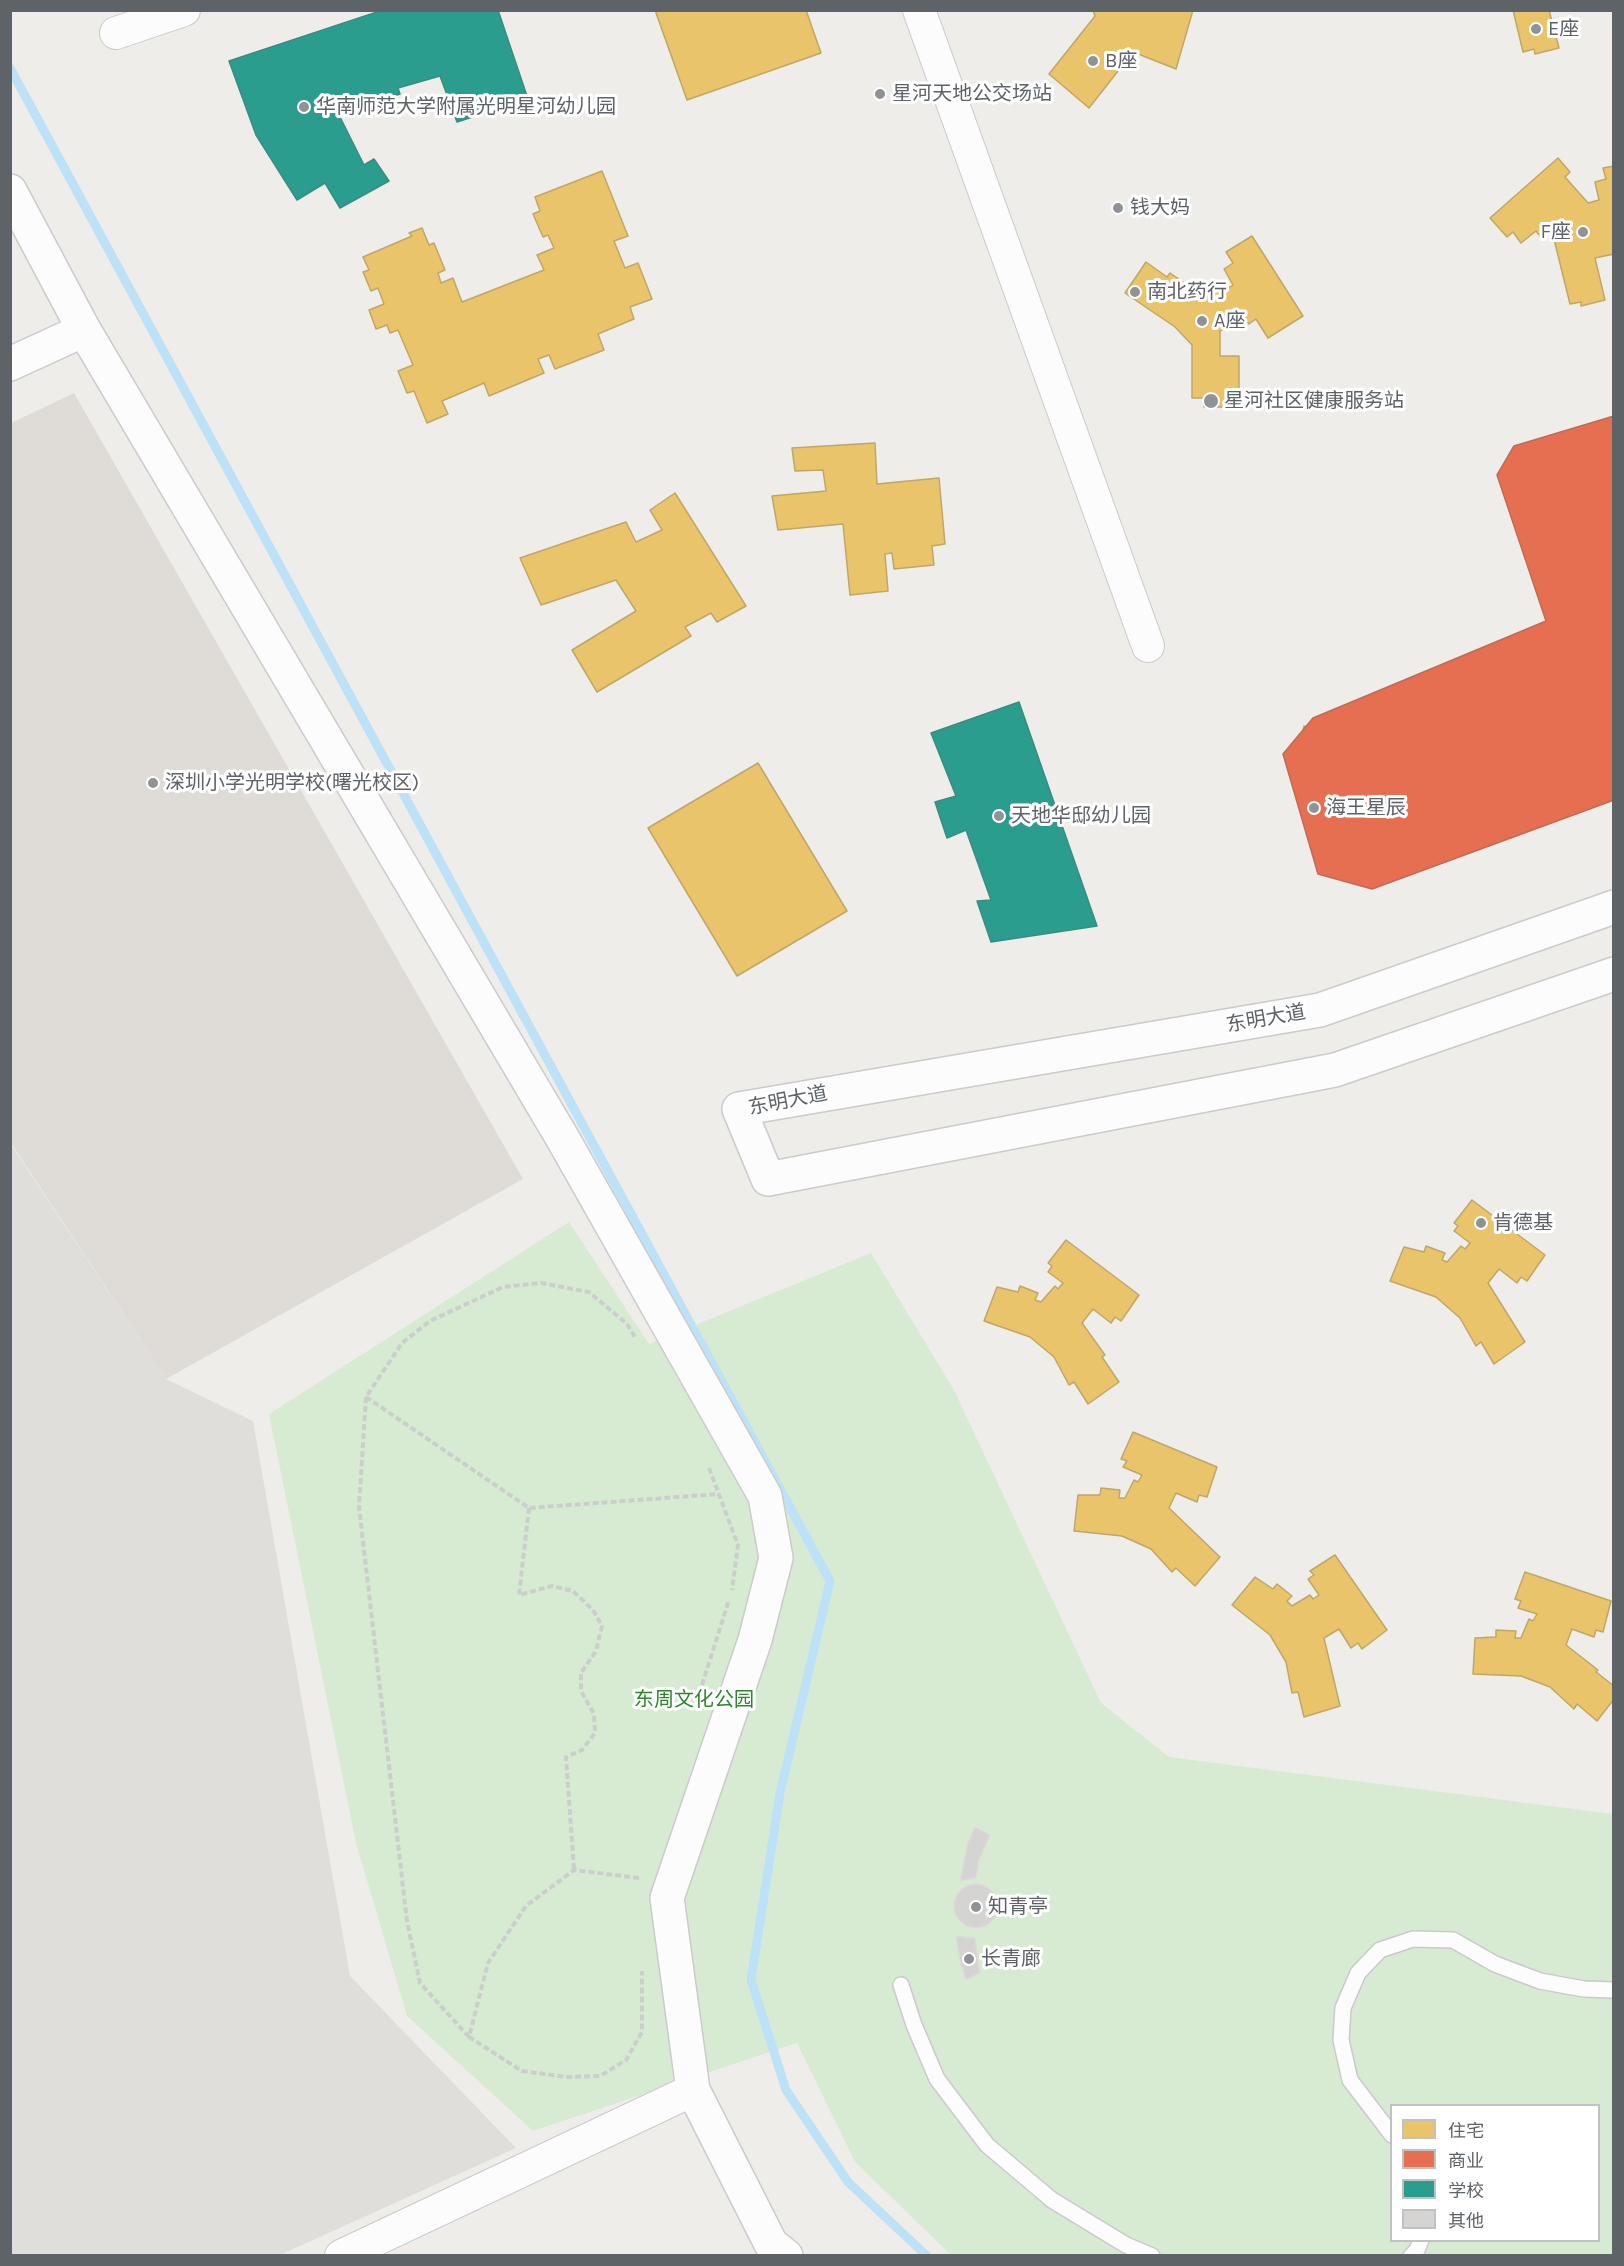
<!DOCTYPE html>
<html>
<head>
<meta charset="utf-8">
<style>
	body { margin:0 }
	#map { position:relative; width:1624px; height:2266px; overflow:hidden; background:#eeede9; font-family:Karla,"Noto Sans SC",sans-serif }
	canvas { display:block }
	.frame { position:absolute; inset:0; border:12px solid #5e6368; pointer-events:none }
	.legend { position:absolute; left:1390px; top:2104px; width:210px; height:138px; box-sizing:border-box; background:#fff; border:2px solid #bfc1c3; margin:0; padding:8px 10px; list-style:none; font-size:18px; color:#5e6368 }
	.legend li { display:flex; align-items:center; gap:12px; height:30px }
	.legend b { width:30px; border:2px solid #bfc1c3 }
</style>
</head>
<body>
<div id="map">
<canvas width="1624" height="2266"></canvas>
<div class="frame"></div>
<ul class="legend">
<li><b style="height:16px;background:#e9c46a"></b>住宅</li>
<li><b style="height:16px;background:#e76f51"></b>商业</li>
<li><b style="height:16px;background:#2a9d8f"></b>学校</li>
<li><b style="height:16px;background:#d5d4d2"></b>其他</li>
</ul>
</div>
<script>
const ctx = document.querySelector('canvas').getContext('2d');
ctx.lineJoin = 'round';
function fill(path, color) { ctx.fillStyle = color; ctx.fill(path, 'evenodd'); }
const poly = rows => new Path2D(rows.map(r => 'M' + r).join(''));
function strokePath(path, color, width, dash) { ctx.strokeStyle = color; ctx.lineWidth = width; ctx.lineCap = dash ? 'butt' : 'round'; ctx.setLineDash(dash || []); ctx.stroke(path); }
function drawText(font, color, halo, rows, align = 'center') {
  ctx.font = font + ' Karla,"Noto Sans SC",sans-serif'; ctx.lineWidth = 6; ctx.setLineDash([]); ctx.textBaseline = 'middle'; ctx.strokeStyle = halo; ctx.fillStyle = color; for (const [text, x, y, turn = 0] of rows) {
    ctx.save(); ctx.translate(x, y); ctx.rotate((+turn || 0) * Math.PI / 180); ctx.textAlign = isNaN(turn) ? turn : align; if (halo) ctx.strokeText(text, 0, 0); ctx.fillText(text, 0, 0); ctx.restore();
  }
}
fill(poly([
	[10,1143,166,1379,253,1421,350,1976,516,2148,280,2255,11,2255]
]), '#dfdeda');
fill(poly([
	[74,393,523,1179,166,1379,11,1143,11,423]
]), '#dfdcd7');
fill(poly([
	[569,1222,649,1344,871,1253,954,1390,1101,1703,1169,1757,1613,1814,1613,2255,951,2255,855,2162,797,2043,533,2131,407,2016,356,1843,269,1414],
	[1392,2106,1598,2106,1598,2240,1392,2240]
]), '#d7ebd3');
const homes = poly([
	[655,10,806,10,821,53,687,100,655,10],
	[1093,10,1193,10,1176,69,1133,52,1089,108,1049,74,1095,16,1093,10],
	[1513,10,1549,10,1559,48,1535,54,1534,49,1523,52,1513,10],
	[1558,158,1570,172,1565,177,1588,203,1599,200,1595,182,1606,179,1603,168,1614,166,1614,254,1595,258,1605,300,1581,306,1581,302,1570,304,1551,227,1540,236,1536,231,1521,243,1513,232,1507,237,1490,218,1558,158],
	[602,171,628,236,614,241,625,268,638,263,652,299,630,307,634,319,598,334,604,350,555,369,549,355,538,359,544,373,489,396,484,383,442,401,448,414,427,423,414,391,407,393,398,371,413,365,398,330,390,333,387,325,376,329,369,310,384,304,378,288,371,291,363,272,369,270,363,257,412,236,409,233,422,228,429,245,434,243,445,270,438,273,441,283,453,278,462,302,544,270,537,255,554,248,548,235,543,237,533,214,540,211,535,197,602,171],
	[1252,236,1303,316,1268,338,1256,319,1249,324,1244,316,1220,331,1220,356,1239,356,1239,395,1226,395,1226,407,1204,407,1204,398,1192,398,1192,345,1175,327,1125,293,1146,262,1167,277,1170,273,1204,296,1218,288,1221,293,1233,285,1224,269,1233,263,1226,252,1252,236],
	[875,443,877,484,939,478,945,544,932,546,934,565,894,569,892,553,885,554,888,591,850,595,843,524,778,530,772,496,826,491,823,470,795,471,792,448,875,443],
	[1567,451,1578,460,1584,453,1598,464,1600,460,1605,464,1575,500,1590,513,1614,508,1614,545,1612,537,1602,539,1601,533,1584,537,1581,527,1564,513,1551,529,1541,520,1537,526,1517,510,1567,451],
	[675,493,746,606,717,622,711,613,685,627,691,636,597,692,572,650,636,611,616,580,541,605,520,558,626,522,636,542,662,530,650,510,675,493],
	[1614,694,1614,750,1597,754,1584,701,1614,694],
	[1376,699,1460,721,1453,752,1449,751,1445,764,1430,760,1425,773,1413,769,1409,800,1436,788,1448,826,1370,860,1358,831,1365,829,1361,820,1381,811,1392,817,1397,801,1311,780,1314,767,1296,762,1304,726,1367,743,1376,699],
	[758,763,847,911,737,976,648,828,758,763],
	[1472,1200,1545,1255,1527,1281,1521,1277,1517,1283,1499,1269,1488,1283,1525,1342,1494,1364,1481,1342,1476,1346,1460,1318,1436,1297,1390,1281,1404,1247,1424,1252,1426,1246,1445,1253,1442,1260,1447,1262,1461,1246,1465,1249,1470,1243,1454,1231,1458,1226,1454,1223,1472,1200],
	[1066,1240,1139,1295,1121,1321,1115,1317,1111,1323,1093,1309,1082,1323,1105,1355,1102,1357,1119,1382,1088,1404,1074,1382,1069,1385,1054,1357,1030,1337,984,1321,997,1287,1018,1292,1020,1286,1038,1293,1035,1300,1041,1302,1055,1286,1058,1289,1063,1283,1048,1272,1052,1266,1048,1263,1066,1240],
	[1133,1432,1217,1467,1207,1497,1199,1495,1197,1502,1176,1493,1169,1508,1220,1557,1195,1586,1176,1568,1172,1572,1151,1549,1122,1536,1074,1531,1078,1495,1100,1495,1101,1488,1120,1490,1119,1498,1125,1498,1134,1480,1138,1482,1142,1475,1123,1467,1127,1461,1121,1459,1133,1432],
	[1335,1555,1387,1630,1362,1649,1358,1643,1351,1648,1339,1629,1324,1638,1340,1706,1304,1717,1298,1692,1292,1693,1286,1662,1270,1635,1232,1605,1255,1577,1273,1589,1277,1584,1292,1596,1287,1601,1292,1606,1310,1595,1313,1599,1319,1595,1308,1579,1314,1575,1310,1571,1335,1555],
	[1525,1572,1611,1601,1603,1632,1596,1630,1594,1637,1572,1629,1566,1645,1598,1670,1596,1672,1614,1686,1614,1699,1597,1721,1577,1704,1574,1709,1550,1687,1521,1676,1473,1674,1475,1638,1496,1637,1496,1630,1516,1631,1515,1638,1521,1638,1529,1619,1533,1621,1537,1614,1518,1608,1521,1601,1515,1599,1525,1572]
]);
fill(homes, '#e9c46a');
strokePath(homes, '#bfa769', 1.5);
const shops = poly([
	[1614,416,1614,800,1372,889,1318,874,1283,754,1313,718,1546,621,1497,475,1514,446,1614,416]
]);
fill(shops, '#e76f51');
strokePath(shops, '#be6b58', 1.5);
const schools = poly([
	[383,10,498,10,528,99,457,122,440,76,398,88,400,94,339,115,364,165,374,159,389,181,340,208,325,183,297,200,256,135,229,61,383,10],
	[1019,702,1097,926,991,942,977,901,991,900,966,830,947,838,935,802,956,796,931,733,1019,702]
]);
fill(schools, '#2a9d8f');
strokePath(schools, '#3a8c83', 1.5);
strokePath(poly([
	[10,68,830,1581,780,1793,751,1980,786,2090,848,2182,927,2256]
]), '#bde2f8', 9);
const building = poly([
	[975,1827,990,1835,979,1860,976,1878,960,1881,968,1842,975,1827],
	'954 1906a22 22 0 1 1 44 0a22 22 0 1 1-44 0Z',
	[956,1936,975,1938,980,1973,966,1980,960,1962,956,1936]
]);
fill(building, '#d5d4d2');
strokePath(building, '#dedcd8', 1.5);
const lane = poly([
	[901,1985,914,2025,937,2079,987,2145,1052,2200,1126,2245,1152,2256],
	[1392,2135,1350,2080,1341,2040,1343,2008,1358,1973,1380,1950,1413,1939,1453,1940,1495,1964,1540,1981,1584,1989,1614,1990],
	[1411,2256,1417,2250,1421,2240]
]);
const street = poly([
	[919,10,1148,646],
	[116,33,184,10],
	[341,2256,693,2090]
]);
const secondary = poly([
	[10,191,84,330,563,1139,765,1496,776,1558,755,1640,667,1898,693,2090,771,2244,786,2256],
	[10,364,84,330],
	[1614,907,1320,1010,739,1109,768,1179,1335,1070,1614,974]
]);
strokePath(lane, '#c9cac9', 18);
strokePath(street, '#c9cac9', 34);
strokePath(secondary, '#cbcbcb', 36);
strokePath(poly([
	[366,1397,529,1508,719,1494],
	[709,1468,738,1545,732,1590],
	[529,1508,519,1595,552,1586,573,1591,593,1610,602,1626,596,1651,581,1673,581,1691,594,1714,595,1733,582,1750,566,1757,574,1870],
	[702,1685,729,1600],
	[639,1878,574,1870,526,1906,488,1963,469,2037,522,2071,567,2077,600,2076,626,2060,642,2032,642,1971],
	[469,2037,420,1983,407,1921,359,1507,366,1397,402,1343,430,1321,503,1287,541,1283,589,1292,627,1324,636,1339]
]), '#cacfcb', 4, [6, 3]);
strokePath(lane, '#fcfcfc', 15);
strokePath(street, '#fcfcfc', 32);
strokePath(secondary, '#fcfcfc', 33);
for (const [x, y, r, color] of [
	[1536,29,6,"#909395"],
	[1093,61,6,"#909395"],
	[880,94,6,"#909395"],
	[304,107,6,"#909395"],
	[1118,208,6,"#909395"],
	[1583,232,6,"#909395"],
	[1135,292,6,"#909395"],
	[1202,321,6,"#909395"],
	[1211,401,8,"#909395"],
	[153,783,6,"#909395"],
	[1314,808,6,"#909395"],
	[999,816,6,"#909395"],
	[1481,1223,6,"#909395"],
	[976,1907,6,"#909395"],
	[969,1959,6,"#909395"]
]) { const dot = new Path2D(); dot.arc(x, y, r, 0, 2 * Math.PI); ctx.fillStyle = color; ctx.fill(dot); strokePath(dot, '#fff', 2); }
drawText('20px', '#5e6368', '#fff', [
	["E座",1548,29],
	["B座",1105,61],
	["星河天地公交场站",892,94],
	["华南师范大学附属光明星河幼儿园",316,107],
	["钱大妈",1130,208],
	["F座",1571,232,"right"],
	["南北药行",1147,292],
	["A座",1214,321],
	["星河社区健康服务站",1224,401],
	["深圳小学光明学校(曙光校区)",165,783],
	["海王星辰",1326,808],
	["天地华邸幼儿园",1011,816],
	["肯德基",1493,1223],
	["知青亭",988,1907],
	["长青廊",981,1959]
], 'left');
drawText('20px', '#5e6368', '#fff', [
	["东明大道",1266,1019,-10],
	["东明大道",788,1101,-11]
]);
drawText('20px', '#30862f', '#fff', [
	["东周文化公园",694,1700]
]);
</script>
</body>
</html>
